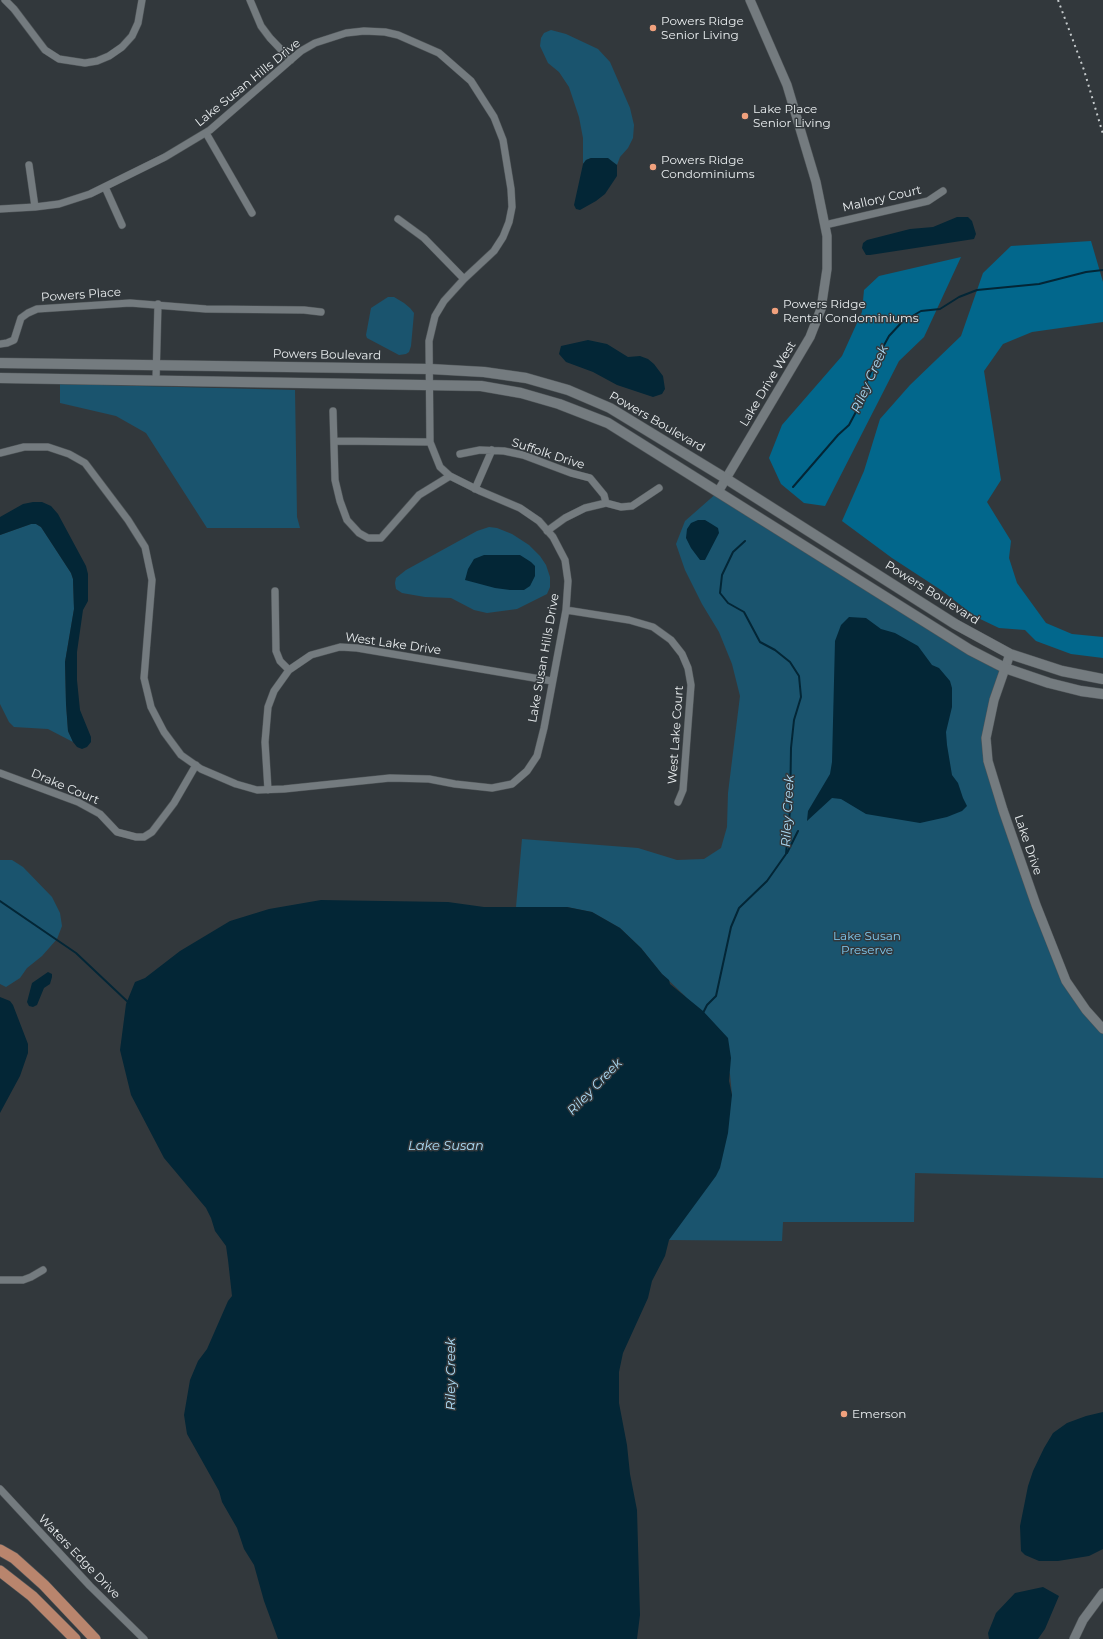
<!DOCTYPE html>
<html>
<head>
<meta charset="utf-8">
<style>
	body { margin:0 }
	canvas { display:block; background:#32383c }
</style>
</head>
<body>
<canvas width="1103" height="1639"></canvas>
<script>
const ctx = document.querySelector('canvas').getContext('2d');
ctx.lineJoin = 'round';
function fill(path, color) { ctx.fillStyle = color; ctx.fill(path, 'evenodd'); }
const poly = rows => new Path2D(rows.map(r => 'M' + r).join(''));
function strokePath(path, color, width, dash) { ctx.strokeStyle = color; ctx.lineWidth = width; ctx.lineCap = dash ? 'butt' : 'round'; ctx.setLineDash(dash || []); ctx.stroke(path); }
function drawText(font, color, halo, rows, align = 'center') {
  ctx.font = font + ' Montserrat,sans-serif'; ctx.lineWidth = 3; ctx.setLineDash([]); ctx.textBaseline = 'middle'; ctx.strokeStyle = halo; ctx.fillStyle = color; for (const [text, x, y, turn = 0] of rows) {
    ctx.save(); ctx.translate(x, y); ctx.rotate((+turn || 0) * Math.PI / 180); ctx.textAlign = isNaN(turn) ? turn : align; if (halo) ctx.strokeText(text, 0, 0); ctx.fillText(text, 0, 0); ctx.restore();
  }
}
fill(poly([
	[551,30,566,34,598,49,610,62,630,108,634,125,633,138,628,148,620,157,617,165,607,158,591,158,586,160,583,164,583,138,579,117,569,87,559,72,548,63,540,46,541,38,544,33],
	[388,297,394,297,404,303,410,308,414,313,411,346,409,352,406,354,399,355,367,338,366,335,371,308],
	[60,384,295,390,297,517,300,528,207,528,146,433,116,416,60,403],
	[718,492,1005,668,994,700,988,761,1066,981,1103,1029,1103,1178,915,1173,914,1222,783,1222,782,1241,669,1240,732,1095,730,1074,685,996,662,974,641,948,620,928,592,912,567,907,516,907,522,839,638,848,677,860,704,859,721,848,727,827,728,793,740,696,732,664,719,632,702,604,685,570,676,544,685,521],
	[31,524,36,524,41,527,71,573,73,579,74,609,65,662,66,704,68,731,73,742,48,729,14,727,9,722,0,704,0,535],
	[489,527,497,528,512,534,529,545,540,556,546,565,550,577,550,587,547,594,517,609,487,613,474,610,451,598,425,597,402,593,396,589,395,583,396,578,406,570,477,531],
	[0,860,12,860,23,867,52,897,60,913,62,926,57,939,42,956,27,968,20,978,6,987,0,984]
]), '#1a546e');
fill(poly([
	[1091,241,1103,282,1103,322,1032,332,1003,344,984,371,1001,480,987,502,1011,541,1009,558,1017,583,1046,623,1072,634,1103,637,1103,658,1071,654,1036,641,1025,630,999,628,976,617,941,590,892,558,842,521,864,471,880,419,910,385,961,336,983,273,1011,246],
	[961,257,924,337,899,361,825,506,804,503,781,484,769,458,782,425,842,356,862,312,864,290,879,276]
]), '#02678c');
fill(poly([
	[591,158,608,158,613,162,617,165,617,176,605,194,596,201,580,210,576,209,574,205,583,164,586,160],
	[957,217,968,217,972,221,976,234,974,239,870,255,866,255,862,248,863,243,867,240,910,229,933,227],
	[588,340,607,344,628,357,640,356,648,359,654,364,663,376,665,389,662,394,653,397,617,385,593,372,566,362,559,354,561,346],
	[33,502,42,502,51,506,58,514,86,566,88,574,88,601,83,610,77,652,77,680,80,710,91,737,91,742,87,747,82,749,77,747,73,742,68,731,66,704,65,662,74,609,73,579,71,573,41,527,36,524,31,524,0,535,0,517,23,504],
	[698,520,705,520,710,523,718,528,719,533,705,560,700,560,691,548,686,538,687,529,691,523],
	[484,555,520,555,531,562,535,566,535,576,530,586,524,590,510,590,495,588,465,580,468,569,474,559],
	[849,617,866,618,881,629,895,633,918,646,932,665,939,668,950,681,952,688,952,707,946,732,947,745,952,775,958,783,963,798,967,806,962,811,947,817,920,823,866,814,841,799,832,798,807,821,808,811,830,774,832,762,835,641,841,625],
	[321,900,448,902,484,907,567,907,592,912,620,928,641,948,662,974,669,980,670,984,703,1011,728,1038,731,1058,729,1081,732,1095,728,1133,720,1168,716,1176,669,1240,665,1256,652,1281,648,1298,623,1353,619,1372,619,1403,627,1445,630,1474,637,1510,640,1615,637,1639,278,1639,264,1601,254,1565,244,1549,237,1528,222,1502,219,1491,187,1434,184,1415,190,1380,198,1361,207,1349,228,1301,232,1296,228,1260,226,1246,215,1231,211,1218,206,1208,164,1158,131,1095,120,1050,126,1004,135,982,145,978,180,951,230,921,269,909],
	[48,972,52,974,52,977,50,984,44,988,37,1005,33,1007,29,1006,27,1002,32,983],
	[0,997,10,1001,13,1005,28,1044,28,1053,20,1076,0,1113],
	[1103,1412,1103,1549,1089,1556,1058,1561,1039,1561,1025,1555,1021,1551,1020,1526,1028,1486,1033,1471,1044,1448,1053,1433,1067,1423,1086,1416],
	[1043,1587,1059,1596,1045,1629,1038,1639,989,1639,988,1633,996,1613,1015,1593]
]), '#032636');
strokePath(poly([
	[793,487,838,435,849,425,858,408,866,383,877,358,889,336,902,322,921,311,940,309,959,297,977,290,1039,284,1086,272,1103,270],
	[787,853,798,831],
	[0,901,76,953,129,1003],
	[703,1013,707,1005,716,996,731,927,739,908,767,881,786,854,790,810,791,748,794,720,801,697,799,676,790,662,775,650,760,642,744,612,728,603,720,593,722,575,733,552,745,541]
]), '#032636', 2);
const minor = poly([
	[5,0,14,9,45,50,59,59,85,63,97,61,109,56,122,47,132,36,138,23,142,0],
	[250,0,261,26,270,38,291,60],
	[206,133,252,213],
	[29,165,35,207],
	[105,187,122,225],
	[0,209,35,207,59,204,90,194,165,157,210,130,301,51,315,43,346,33,364,31,385,32,398,35,439,53,471,81,494,117,503,140,511,189,512,207,509,222,503,237,494,251,464,279,444,301,435,316,429,341,430,442,440,467,450,476,480,491,520,508,539,521,553,537,565,560,568,581,566,610,544,728,537,756,527,771,512,784,492,788,455,784,429,779,390,778,284,789,257,790,236,784,201,769,181,755,164,732,151,707,144,678,152,580,145,547,128,520,85,463,69,454,48,447,24,447,0,453],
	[398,219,424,238,464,279],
	[825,225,928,201,943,191],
	[0,344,7,343,14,340,21,318,28,313,37,309,130,303,206,309,304,310,321,312],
	[156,380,158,304],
	[333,411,335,480,340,501,347,520,359,533,368,538,381,538,419,495,450,476],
	[335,441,430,442],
	[460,454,480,450,504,451,523,455,571,473,590,478,604,495,606,503],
	[475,489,492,450],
	[547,531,565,518,585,508,606,503,621,507,632,506,659,488],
	[275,591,276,651,280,661,289,670],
	[566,610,629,620,653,627,671,640,682,654,688,668,691,685,683,790,678,802],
	[0,773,78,802,100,814,117,832,136,837,144,837,152,832,174,803,196,765],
	[268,790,265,742,268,707,274,691,289,670,311,655,340,647,357,648,552,681],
	[0,1280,23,1280,31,1277,43,1270],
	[0,1489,90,1586,144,1639]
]);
const tertiary = poly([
	[718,492,810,337,821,309,827,269,827,236,816,182,787,85,750,0],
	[1010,654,994,700,986,738,988,761,1003,810,1036,905,1066,981,1086,1010,1103,1029],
	[1074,1639,1083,1620,1103,1593]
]);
const secondary = poly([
	[0,363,430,369,484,372,526,378,568,390,610,408,725,478,955,624,1010,654,1062,671,1103,679],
	[0,378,481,386,521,393,559,404,608,423,970,650,1005,668,1049,683,1081,691,1103,694]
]);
const primary = poly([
	[0,1550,14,1558,44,1585,95,1639],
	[0,1571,32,1596,75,1639]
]);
strokePath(minor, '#4f5558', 8);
strokePath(tertiary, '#4f5558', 10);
strokePath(secondary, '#4f5558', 11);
strokePath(primary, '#4f5558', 12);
strokePath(minor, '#747b7f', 7);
strokePath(tertiary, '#747b7f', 9);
strokePath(secondary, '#747b7f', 10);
strokePath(primary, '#b9856d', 11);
strokePath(poly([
	[1058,0,1084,70,1103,134]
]), '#c6cbcd', 2, [2, 4]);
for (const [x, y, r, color] of [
	[653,28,4,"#f1a17d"],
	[745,116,4,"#f1a17d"],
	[653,167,4,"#f1a17d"],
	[775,311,4,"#f1a17d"],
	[844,1414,4,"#f1a17d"]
]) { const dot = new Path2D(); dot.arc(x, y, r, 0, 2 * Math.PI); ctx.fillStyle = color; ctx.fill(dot); strokePath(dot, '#32383c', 1.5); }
drawText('12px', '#e9edef', '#32383c', [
	["Powers Ridge",661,21],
	["Senior Living",661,35],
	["Lake Place",753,109],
	["Senior Living",753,123],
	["Powers Ridge",661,160],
	["Condominiums",661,174],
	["Powers Ridge",783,304],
	["Rental Condominiums",783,318],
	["Emerson",852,1414]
], 'left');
drawText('12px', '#e9edef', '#32383c', [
	["Lake Susan Hills Drive",248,83,-39],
	["Mallory Court",882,199,-13],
	["Powers Place",81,295,-4],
	["Powers Boulevard",327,355,1],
	["Lake Drive West",768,384,-59],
	["Powers Boulevard",657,422,30],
	["Suffolk Drive",548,454,18],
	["Powers Boulevard",932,593,32],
	["West Lake Drive",393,644,8],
	["Lake Susan Hills Drive",544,658,-80],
	["West Lake Court",676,735,-86],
	["Drake Court",65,787,23],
	["Lake Drive",1028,845,71],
	["Waters Edge Drive",79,1557,46]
]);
drawText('12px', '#80caf0', '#32383c', [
	["Lake Susan",867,936],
	["Preserve",867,950]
]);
drawText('italic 13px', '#adddf7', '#32383c', [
	["Riley Creek",870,379,-66],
	["Riley Creek",788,811,-87],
	["Riley Creek",595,1087,-46],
	["Lake Susan",446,1146],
	["Riley Creek",451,1374,-90]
]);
</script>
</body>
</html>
